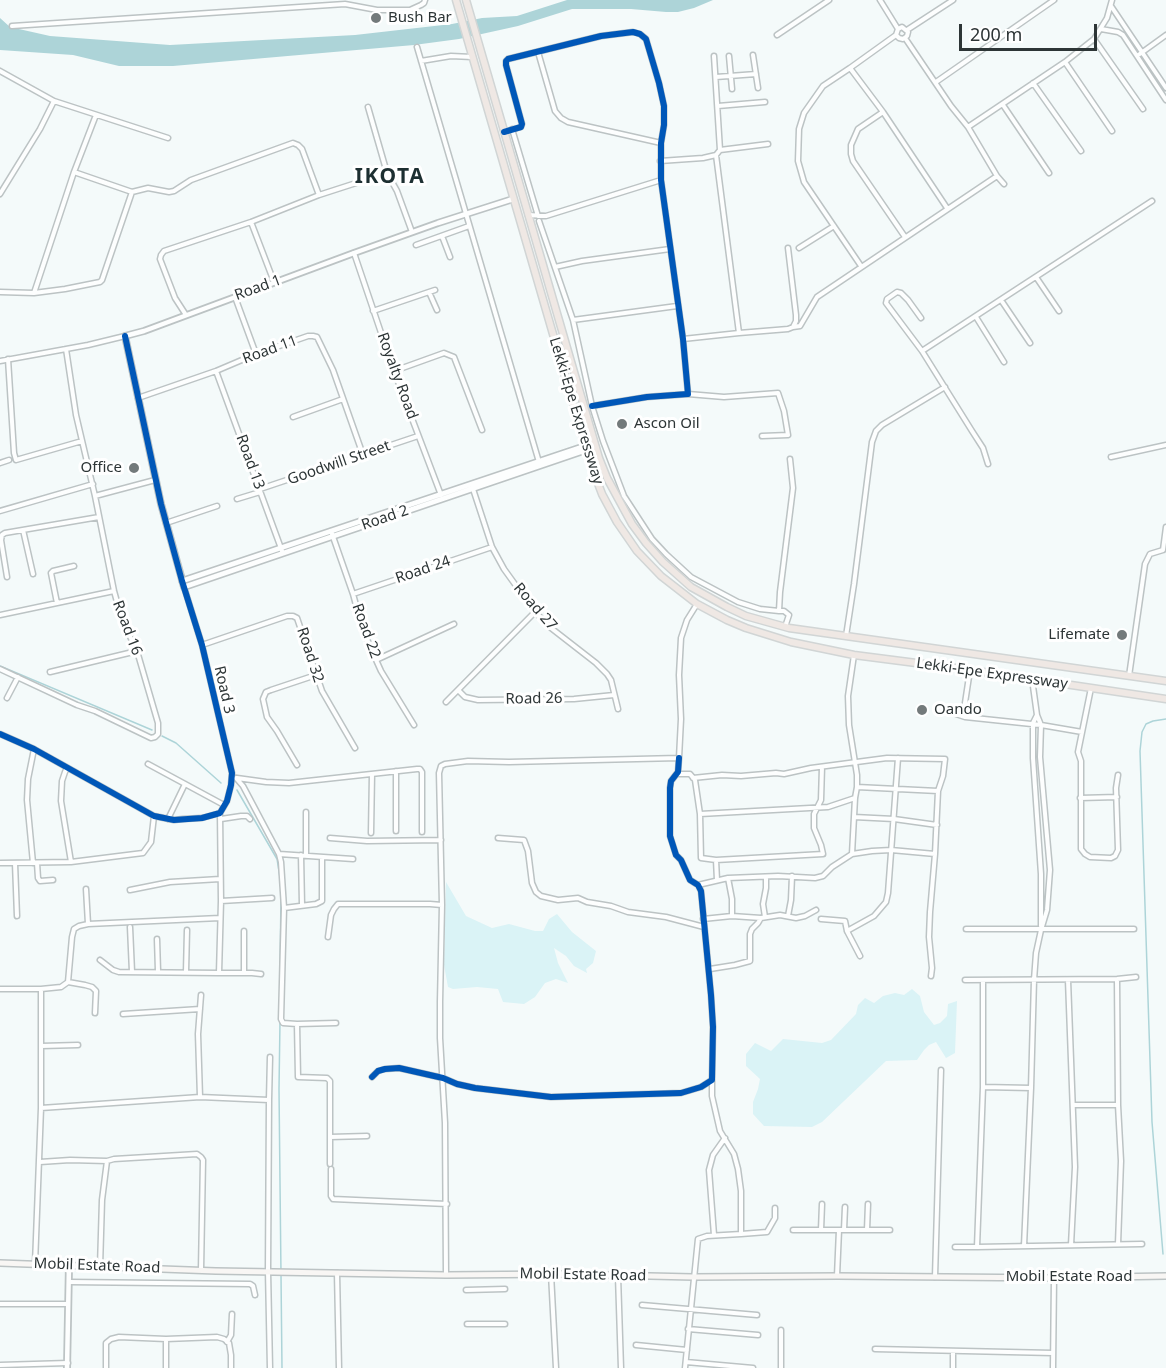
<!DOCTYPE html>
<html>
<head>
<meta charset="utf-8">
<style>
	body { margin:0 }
	#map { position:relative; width:1166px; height:1368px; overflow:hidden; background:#f4fafa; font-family:"Noto Sans",sans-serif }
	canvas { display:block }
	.scale { position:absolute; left:959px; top:24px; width:138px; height:27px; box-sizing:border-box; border:3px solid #2d3536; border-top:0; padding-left:8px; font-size:18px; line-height:21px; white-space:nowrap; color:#2d3536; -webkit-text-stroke:4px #fff; paint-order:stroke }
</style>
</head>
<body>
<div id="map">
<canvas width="1166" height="1368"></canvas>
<div class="scale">200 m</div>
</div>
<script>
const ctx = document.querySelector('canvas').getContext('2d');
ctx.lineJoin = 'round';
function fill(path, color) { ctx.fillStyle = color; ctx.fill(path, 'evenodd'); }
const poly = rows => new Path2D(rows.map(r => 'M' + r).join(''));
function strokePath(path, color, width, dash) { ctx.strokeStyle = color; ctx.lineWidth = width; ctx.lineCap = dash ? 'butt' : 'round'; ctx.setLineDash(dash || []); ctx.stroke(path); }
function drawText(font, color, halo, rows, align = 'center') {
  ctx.font = font + ' "Noto Sans",sans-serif'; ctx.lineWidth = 6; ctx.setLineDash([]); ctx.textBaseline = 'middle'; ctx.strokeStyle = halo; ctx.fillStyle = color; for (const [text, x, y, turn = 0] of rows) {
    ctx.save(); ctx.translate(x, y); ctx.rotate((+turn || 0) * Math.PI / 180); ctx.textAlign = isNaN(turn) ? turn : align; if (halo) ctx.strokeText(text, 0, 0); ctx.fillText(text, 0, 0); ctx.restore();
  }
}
fill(poly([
	[446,882,466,916,492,928,509,924,535,931,543,931,549,919,557,914,572,932,596,951,593,963,586,969,587,973,574,966,566,956,554,948,558,963,568,983,556,979,545,983,535,997,524,1004,503,1002,498,989,477,987,453,989,448,987,444,965],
	[912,989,920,996,924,1012,934,1025,940,1023,947,1016,948,1004,957,1001,955,1053,946,1058,936,1042,929,1045,924,1050,917,1060,886,1061,822,1122,812,1127,764,1126,753,1114,753,1102,758,1089,760,1079,746,1066,746,1054,755,1043,771,1051,783,1039,822,1043,831,1040,856,1014,858,1005,865,998,874,1003,883,996,895,993,904,995]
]), '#daf3f6');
fill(poly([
	[567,0,713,0,694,8,678,12,666,12,631,9,572,9,518,26,459,39,414,45,173,66,119,66,73,55,0,50,0,18,10,27,50,36,170,45,355,35,452,24,482,18,517,16]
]), '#add4d8');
strokePath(poly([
	[0,666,152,730],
	[162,736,176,743,221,783],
	[237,790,277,859,281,884],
	[280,971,281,895],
	[280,1021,279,1089,282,1368],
	[1163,1254,1152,1122,1140,751,1142,732,1146,724,1153,721,1166,719]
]), '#add4d8', 1.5);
const minor = poly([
	[880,0,898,29],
	[1111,6,1166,88],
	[12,26,345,4,377,10,410,10,421,5,424,3,425,0],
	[1101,29,1118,32,1123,35,1166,100],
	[907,30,953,0],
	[777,35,829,0],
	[905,38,951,106,968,127,997,176,1004,184],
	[1094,39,1143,109],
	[417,47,539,462],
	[538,52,555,111,561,118,568,122,661,143],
	[753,55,758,88],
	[729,56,732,89],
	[1137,56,1166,35],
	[421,61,451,56,472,57],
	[1065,62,1112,131],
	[850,68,896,35,898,29,902,27,908,32,907,36,903,39,899,38,896,35],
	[0,71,54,101,40,129,0,194],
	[716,77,756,74],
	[936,82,1054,0],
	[1033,83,1081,151],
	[54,101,168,138],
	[1003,105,1049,173],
	[718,106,765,102],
	[368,107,387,173,397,191,412,232],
	[883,112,858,129,851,145,851,154,853,161,905,237],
	[968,127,1065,62,1094,39,1107,18,1112,0],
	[512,129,538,216],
	[504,132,521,127,522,124,506,65,506,61,508,59,601,36,633,32,640,34,646,39,659,83,664,106,664,125,661,143,661,180,683,339,688,394,647,397,592,406],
	[720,150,768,144],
	[660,161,703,158,716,155],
	[74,172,96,115],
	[528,215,546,216,661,180],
	[539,221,573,320,592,406,603,441,624,496,652,539,666,554,691,577,738,602,760,609,779,611],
	[251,222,274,282],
	[442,236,450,257],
	[416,245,469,226],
	[799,248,834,226],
	[354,253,394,371,441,495],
	[861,266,804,182,798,161,799,129,804,113,823,86,850,68,883,112,947,208],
	[555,267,582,261,670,249],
	[1036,277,1059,311],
	[0,292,34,293,74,172,132,192,148,188,169,192,174,191,191,180,293,143,298,145,302,149,319,195],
	[429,292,435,290],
	[34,293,65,289,100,282,102,280,132,192],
	[235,297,256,354],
	[1001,300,1030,343],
	[373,311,429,292,437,310],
	[186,315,175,298,160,259,161,255,164,251,251,222,319,195,387,173],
	[976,317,1004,362],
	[921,318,908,300,901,293,897,292,887,299,886,303,922,351,972,431,983,448,988,464],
	[573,320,677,306],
	[793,327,800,326,817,297,997,176],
	[739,333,788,329,793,327,796,321,796,315,788,248],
	[683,339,739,333,716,155,720,150,714,56],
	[922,351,1152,201],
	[8,359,14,453,16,460,82,441],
	[0,361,88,345,125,336],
	[216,371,282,551],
	[394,371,444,353,454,357,482,430],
	[688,394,724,397,778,393,784,411,788,435,762,436],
	[138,398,216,371,256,354,308,336,313,336,317,337,333,370,363,455],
	[293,417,343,399],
	[1111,457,1166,445],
	[0,463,9,460],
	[260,489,418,436],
	[473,489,492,547,504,569,535,612,551,628,596,663,607,674,611,680,618,709],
	[95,496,155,480],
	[237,499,260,492],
	[0,511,93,484],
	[166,523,217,506],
	[23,530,33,574],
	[331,531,353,594,362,627,372,651,381,671,414,725],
	[7,577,1,540,2,535,5,533,99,517],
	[353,594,492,547],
	[57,603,51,573,53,571,74,566],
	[0,615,114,591],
	[785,627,789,615,784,611,779,611,780,592,793,488,790,459],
	[846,636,854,584,872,442,876,431,882,425,945,387],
	[202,645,287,616,293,616,297,618,322,691,355,748],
	[376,660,454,624],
	[0,669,77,705,95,711,151,738,155,737,158,734,158,723,137,651,122,620,114,591,95,496,76,415,66,349],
	[50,672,137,651],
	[1129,676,1145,564,1150,554,1163,550,1166,527],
	[1091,688,1078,752,1081,761,1081,849,1085,854,1090,857,1111,858,1115,856,1118,850,1116,788,1118,775],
	[458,690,465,697,478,700,574,699,614,695],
	[7,698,18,677],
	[446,702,535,612],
	[950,712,965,717,1041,725,1082,732],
	[1037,715,1033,723,1033,758,1041,874,1041,926],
	[963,716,970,670],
	[0,734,34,749,154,816,174,820,183,819,202,818,220,813,227,801,231,785,232,773,202,645,184,587],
	[148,764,224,805],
	[297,765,277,731,267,717,263,699,266,692,271,690,316,675],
	[67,768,65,772,62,781,61,801,71,862],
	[396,771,396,831],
	[677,774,690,774,695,780,700,814,701,858,716,860,717,880],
	[236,778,243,786,279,854,281,862,284,908,316,904,322,901,322,857],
	[237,778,266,782,289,783,417,769,420,769,422,772,422,832],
	[693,778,722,775,741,776,776,773,784,774,811,768,887,758,945,759,943,776,938,791,935,854,930,912,929,937,932,968,931,976],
	[857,787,938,791],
	[1080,798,1117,797],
	[220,813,221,901,219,973,252,973,261,974],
	[700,814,828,807,855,798],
	[854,817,894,819,937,825],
	[168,819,185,784],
	[221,819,241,816,247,816,250,819],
	[371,833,372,774],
	[330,838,367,841,441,840],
	[498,838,524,840,528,851,532,883,536,892,541,896,558,900,578,898,587,902,611,906,628,912,666,917,704,927],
	[279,854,353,859],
	[852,854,872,851,891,850,935,854],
	[301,855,302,905],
	[306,856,306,812],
	[716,860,823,854,821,845,814,828,814,814,821,800,822,767],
	[0,863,71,862,143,853,151,842,154,816],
	[15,863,17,916],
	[33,863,27,800,28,779,34,749],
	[37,863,38,878,40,881,53,880],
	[728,878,732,899,732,916],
	[698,885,728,878,778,876,815,878,823,876,832,867,852,854,855,798,857,787,857,775,849,725,848,696,854,655],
	[86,889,88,924],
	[130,890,170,882,220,879],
	[221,901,272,898],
	[442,905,439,773,441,766,445,764,468,761,509,762,679,758,681,719,679,675,681,638,687,620,697,604],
	[284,908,281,1019,283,1023,297,1024,298,1077,327,1078,330,1081,330,1164],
	[788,916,791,900,792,876],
	[765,917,763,904,766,888,766,877],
	[703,919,732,916,761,918,780,915,796,918,805,916,816,910],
	[821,919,845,921,847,931,874,916,886,902,888,893,898,758],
	[130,927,132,972],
	[966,929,1134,929],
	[244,931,244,973],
	[847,931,860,956],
	[328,937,331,915,334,909,338,904,430,904,442,905,440,1002,440,1038,445,1123,446,1275],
	[157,939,158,971],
	[100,960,113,970,119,972,219,973],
	[710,969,735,965,750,961,750,934,752,929,758,923,761,918],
	[186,972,187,930],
	[1117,979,1118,1105,1121,1161,1118,1244],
	[965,980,1117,979,1136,977],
	[1068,980,1075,1167,1071,1245],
	[68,982,85,985,92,987,96,991,95,1013],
	[0,989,41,989,61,987,68,982,72,937,74,929,79,926,88,924,220,918],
	[123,1014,200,1009],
	[297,1024,336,1023],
	[41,1046,78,1045],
	[372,1077,378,1071,385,1069,399,1068,443,1078,457,1084,475,1088,551,1097,681,1093,701,1087,712,1080,713,1027,711,995,701,891,698,885,690,880,681,860,676,855,670,836,670,788,671,781,678,772,679,758],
	[983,1087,1031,1088],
	[200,1097,198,1034,201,995],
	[269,1100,270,1057],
	[1073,1105,1118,1105],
	[41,1108,200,1097,269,1100,268,1271,270,1368],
	[330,1137,367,1136],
	[40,1162,70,1160,107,1161,114,1159,197,1154,201,1157,203,1160,201,1270],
	[331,1169,331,1196,333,1199,447,1204],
	[793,1230,890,1230],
	[821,1230,822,1204],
	[844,1230,845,1207],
	[867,1230,868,1204],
	[741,1234,767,1232,775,1218,775,1208],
	[714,1235,709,1170,713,1155,725,1138],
	[1024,1246,1031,1088,1034,980,1036,953,1041,930,1047,910,1050,870,1040,757,1041,725,1037,715,1032,679],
	[955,1247,977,1247,1142,1244],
	[977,1247,983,1087,983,980],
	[35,1264,41,1108,41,989],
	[100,1267,102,1200,107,1161],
	[337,1273,339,1368],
	[551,1274,556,1368],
	[618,1276,621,1368],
	[837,1276,839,1230],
	[935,1277,941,1070],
	[69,1282,250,1284,253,1286,255,1295],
	[466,1290,505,1289],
	[0,1304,68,1304],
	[642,1305,757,1315],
	[467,1324,505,1324],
	[688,1329,758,1335],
	[227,1342,231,1335,232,1314],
	[636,1345,687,1350],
	[875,1349,1053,1353],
	[953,1352,953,1368],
	[686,1362,753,1368],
	[0,1365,68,1363],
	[106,1368,106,1343,111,1339,119,1337,166,1339,217,1337,224,1339,229,1343,231,1355,231,1368],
	[166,1368,166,1339],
	[685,1368,698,1239,707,1236,741,1234,741,1191,738,1169,734,1154,720,1131,712,1096,712,1081],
	[781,1368,781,1330],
	[1053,1368,1054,1278]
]);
const tertiary = poly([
	[513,199,438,223,354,253,144,331,125,336,161,504,184,587,586,450],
	[182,581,585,446],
	[67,1368,69,1265]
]);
const secondary = poly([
	[0,1263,216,1271,446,1275,563,1274,693,1277,837,1276,1054,1278,1166,1276]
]);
const trunk = poly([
	[456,0,591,465,602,494,617,522,637,551,661,576,697,604,727,620,746,628,791,642,854,655,963,669,1166,699],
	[466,0,599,458,607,478,632,524,646,543,663,562,691,587,727,607,746,616,789,628,1166,681]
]);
strokePath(minor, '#bcc3c4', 7);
strokePath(tertiary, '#bcc3c4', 8);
strokePath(secondary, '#bcc3c4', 8);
strokePath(trunk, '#d1d5d5', 9);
strokePath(minor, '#fdfefe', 4);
strokePath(tertiary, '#fdfefe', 4.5);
strokePath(secondary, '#f8f6f4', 5);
strokePath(trunk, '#efe8e4', 6);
strokePath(poly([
	[504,132,521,127,522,124,506,65,506,61,508,59,601,36,633,32,640,34,646,39,659,83,664,106,664,125,661,143,661,180,683,339,688,394,647,397,592,406],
	[0,734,34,749,154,816,174,820,202,818,220,813,227,801,231,785,232,773,202,645,182,581,161,504,125,336],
	[372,1077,378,1071,385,1069,399,1068,443,1078,457,1084,475,1088,551,1097,681,1093,701,1087,712,1080,713,1027,711,995,701,891,698,885,690,880,681,860,676,855,670,836,670,788,671,781,678,772,679,758]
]), '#0057b8', 6);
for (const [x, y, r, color] of [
	[376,18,6,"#737a7b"],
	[622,424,6,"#737a7b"],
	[134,468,6,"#737a7b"],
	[1122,635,6,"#737a7b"],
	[922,710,6,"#737a7b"]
]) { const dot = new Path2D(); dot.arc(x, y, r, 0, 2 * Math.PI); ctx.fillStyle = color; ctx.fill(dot); strokePath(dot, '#fff', 2); }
drawText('15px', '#2d3536', '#fff', [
	["Bush Bar",388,18],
	["Ascon Oil",634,424],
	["Office",122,468,"right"],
	["Lifemate",1110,635,"right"],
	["Oando",934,710]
], 'left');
drawText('15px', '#2d3536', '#fff', [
	["Road 1",258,288,-20],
	["Road 11",270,350,-20],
	["Royalty Road",397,376,70],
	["Lekki-Epe Expressway",576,411,73],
	["Road 13",250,462,70],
	["Goodwill Street",339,463,-19],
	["Road 2",385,518,-19],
	["Road 24",423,570,-19],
	["Road 27",535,607,49],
	["Road 16",127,628,69],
	["Road 22",366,631,70],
	["Road 32",310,655,72],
	["Lekki-Epe Expressway",992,674,8],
	["Road 3",224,690,77],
	["Road 26",534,699,-1],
	["Mobil Estate Road",97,1266,2],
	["Mobil Estate Road",583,1275,1],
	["Mobil Estate Road",1069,1277]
]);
ctx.letterSpacing = '1.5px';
drawText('bold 21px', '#1d2f31', '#fff', [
	["IKOTA",390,177]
]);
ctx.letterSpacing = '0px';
</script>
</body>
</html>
